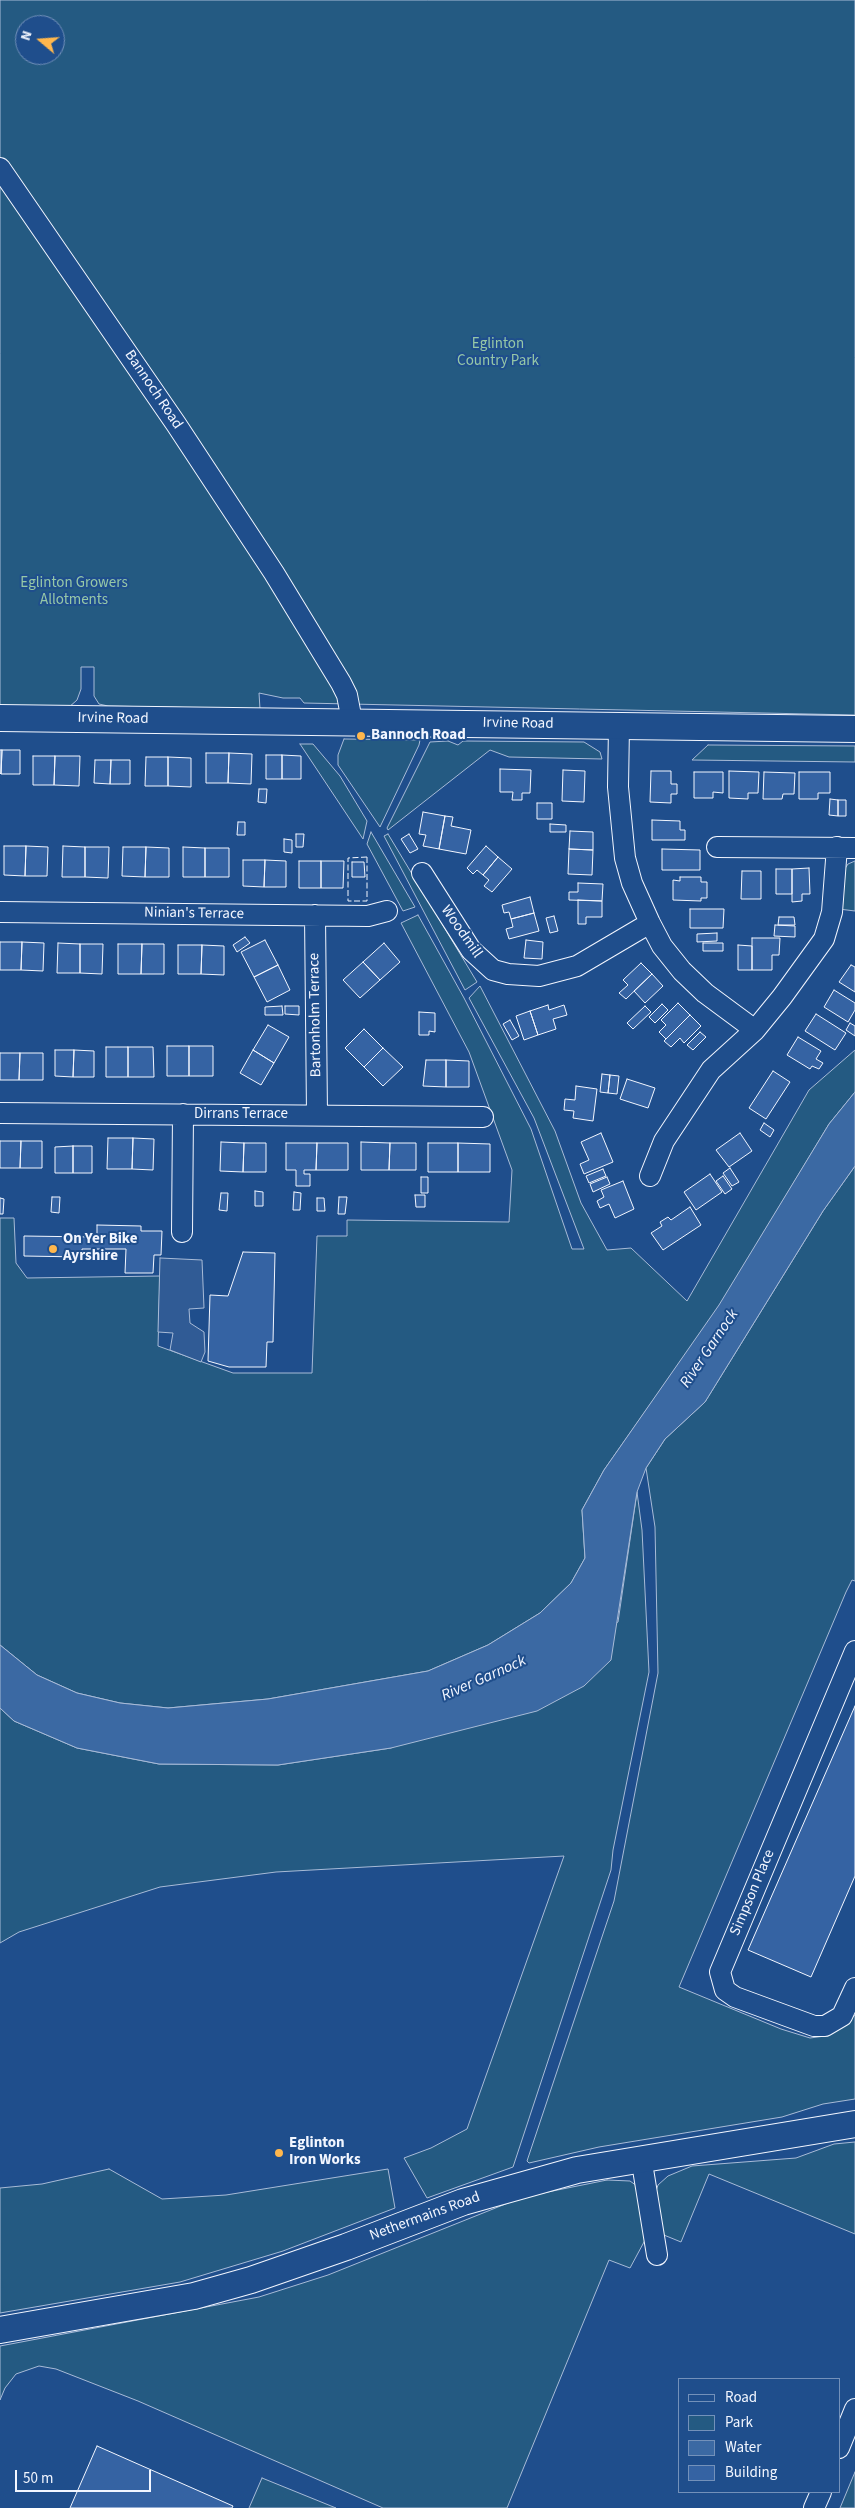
<!DOCTYPE html>
<html>
<head>
<meta charset="utf-8">
<style>
	body { margin:0 }
	#map { position:relative; width:855px; height:2508px; overflow:hidden; background:#1f4e8c; font-family:"Source Sans 3",sans-serif }
	canvas { display:block }
	.legend { position:absolute; left:678px; top:2378px; width:162px; height:115px; box-sizing:border-box; background:#1f4e8c; border:1px solid #7391ba; margin:0; padding:6px 9px; list-style:none; font-size:15px; color:#f2f6ff }
	.legend li { display:flex; align-items:center; gap:10px; height:25px }
	.legend b { width:25px; border:1px solid #7391ba }
	.north { position:absolute; left:15px; top:15px; width:50px; height:50px; box-sizing:border-box; background:#1f4e8c; border:1px solid #7391ba; border-radius:50%; rotate:288deg; font-size:14px; font-weight:700; line-height:20px; text-align:center; color:#f2f6ff }
	.north::after { content:''; display:block; margin:auto; width:18px; height:22px; background:#ffb74d; clip-path:polygon(50% 0,100% 100%,50% 72%,0 100%) }
	.scale { position:absolute; left:15px; top:2470px; width:136px; height:22px; box-sizing:border-box; border:2px solid #f2f6ff; border-top:0; padding-left:6px; font-size:15px; line-height:18px; white-space:nowrap; color:#f2f6ff; -webkit-text-stroke:4px #1f4e8c; paint-order:stroke }
</style>
</head>
<body>
<div id="map">
<canvas width="855" height="2508"></canvas>
<ul class="legend">
<li><b style="height:6px;background:#1f4e8c"></b>Road</li>
<li><b style="height:14px;background:#245a82"></b>Park</li>
<li><b style="height:14px;background:#3b69a3"></b>Water</li>
<li><b style="height:14px;background:#3563a3"></b>Building</li>
</ul>
<div class="north">N</div>
<div class="scale">50 m</div>
</div>
<script>
const ctx = document.querySelector('canvas').getContext('2d');
ctx.lineJoin = 'round';
function fill(path, color) { ctx.fillStyle = color; ctx.fill(path, 'evenodd'); }
const poly = rows => new Path2D(rows.map(r => 'M' + r).join(''));
function strokePath(path, color, width, dash) { ctx.strokeStyle = color; ctx.lineWidth = width; ctx.lineCap = dash ? 'butt' : 'round'; ctx.setLineDash(dash || []); ctx.stroke(path); }
function drawText(font, color, halo, rows, align = 'center') {
  ctx.font = font + ' "Source Sans 3",sans-serif'; ctx.lineWidth = 4; ctx.setLineDash([]); ctx.textBaseline = 'middle'; ctx.strokeStyle = halo; ctx.fillStyle = color; for (const [text, x, y, turn = 0] of rows) {
    ctx.save(); ctx.translate(x, y); ctx.rotate((+turn || 0) * Math.PI / 180); ctx.textAlign = isNaN(turn) ? turn : align; if (halo) ctx.strokeText(text, 0, 0); ctx.fillText(text, 0, 0); ctx.restore();
  }
}
const green = poly([
	[0,0,855,0,855,715,304,703,300,698,283,698,259,693,260,709,108,706,99,704,94,696,94,667,81,667,81,689,77,700,68,708,0,707,0,0],
	[25,25,55,25,55,55,25,55,25,25],
	[344,739,420,740,419,745,380,827,338,765,338,755,344,739],
	[448,741,458,745,463,741,584,742,600,752,602,759,509,757,490,750,388,830,387,828,430,742,448,741],
	[300,744,313,744,340,776,367,821,363,839,300,744],
	[708,745,855,746,855,762,692,760,708,745],
	[371,832,415,907,403,911,367,844,371,832],
	[388,834,477,982,465,990,384,836,388,834],
	[855,861,855,911,839,909,844,870,848,864,855,861],
	[418,915,464,998,531,1129,572,1249,584,1249,534,1118,469,998,480,986,555,1131,581,1203,607,1250,631,1248,687,1301,809,1090,855,1050,855,1092,829,1124,720,1305,604,1470,582,1510,585,1558,571,1583,540,1613,488,1645,428,1671,268,1699,168,1708,120,1703,77,1693,37,1675,0,1645,0,1218,14,1218,16,1263,27,1278,160,1276,158,1346,233,1373,312,1373,317,1236,347,1236,347,1220,509,1222,512,1170,469,1052,401,923,418,915],
	[855,1166,855,1581,852,1580,846,1592,679,1987,781,2029,810,2038,825,2036,838,2030,855,2015,855,2099,823,2104,782,2117,599,2147,529,2163,527,2161,614,1901,658,1673,655,1527,646,1468,665,1439,705,1402,823,1211,855,1166],
	[637,1492,642,1530,649,1672,613,1850,611,1870,513,2167,427,2198,404,2158,431,2148,467,2129,564,1856,276,1872,160,1887,19,1932,0,1943,0,1708,14,1721,77,1748,159,1764,278,1765,391,1748,618,1622,637,1492],
	[855,2142,855,2234,709,2174,681,2242,659,2233,655,2194,658,2185,668,2176,692,2166,796,2158,834,2144,855,2142],
	[109,2169,162,2199,226,2195,388,2169,395,2208,283,2251,180,2282,0,2313,0,2188,42,2184,109,2169],
	[607,2180,630,2181,637,2186,651,2229,630,2268,609,2260,507,2508,383,2508,138,2401,56,2369,39,2366,16,2374,5,2388,0,2400,0,2346,259,2297,328,2275,523,2197,607,2180],
	[855,2472,855,2508,840,2508,855,2472],
	[262,2478,336,2508,249,2508,262,2478]
]);
fill(green, '#245a82');
strokePath(green, '#a8bbd7', 1);
const parking = poly([
	[160,1258,202,1260,204,1308,189,1309,190,1323,204,1332,205,1352,201,1362,170,1350,173,1333,158,1332,160,1258]
]);
fill(parking, '#305b95');
strokePath(parking, '#a8bbd7', 1);
const water = poly([
	[855,1092,855,1166,823,1211,705,1402,665,1439,646,1468,637,1492,611,1660,584,1686,537,1711,391,1748,278,1765,159,1764,77,1748,14,1721,0,1708,0,1645,37,1675,77,1693,120,1703,168,1708,268,1699,428,1671,488,1645,540,1613,571,1583,585,1558,582,1510,604,1470,719,1305,829,1124,855,1092]
]);
fill(water, '#3b69a3');
strokePath(water, '#a8bbd7', 1);
const building = poly([
	[0,750,2,750,1,774,0,773,0,750],
	[2,750,20,750,20,774,1,774,2,750],
	[206,753,229,753,228,783,206,783,206,753],
	[229,753,252,754,251,784,228,783,229,753],
	[266,755,282,755,282,779,266,779,266,755],
	[282,755,301,756,301,779,282,779,282,755],
	[33,756,55,756,54,785,33,785,33,756],
	[55,756,80,756,79,786,54,785,55,756],
	[146,757,168,757,168,786,145,786,146,757],
	[168,757,191,758,191,787,168,786,168,757],
	[95,760,111,760,110,784,94,783,95,760],
	[111,760,130,760,130,784,110,784,111,760],
	[500,769,531,770,530,793,522,793,522,800,512,800,513,792,500,792,500,769],
	[563,770,585,771,584,802,562,801,563,770],
	[651,771,671,771,671,784,677,784,677,794,671,794,671,803,650,802,651,771],
	[729,771,759,772,758,793,748,793,748,799,729,798,729,771],
	[694,772,723,772,723,793,713,792,713,798,694,798,694,772],
	[764,772,795,773,794,794,783,794,782,799,763,799,764,772],
	[799,772,830,772,830,793,818,793,818,799,799,799,799,772],
	[259,789,267,789,266,803,258,802,259,789],
	[830,799,838,800,838,816,829,815,830,799],
	[838,800,846,800,846,816,838,816,838,800],
	[537,803,552,803,552,819,537,819,537,803],
	[423,812,445,816,439,849,423,846,426,835,419,834,423,812],
	[445,816,453,817,451,826,471,830,466,854,439,849,445,816],
	[652,820,680,821,680,830,685,830,685,840,652,840,652,820],
	[238,822,245,822,245,835,237,835,238,822],
	[550,824,566,825,566,832,550,832,550,824],
	[570,831,593,832,593,850,569,849,570,831],
	[296,834,304,834,303,847,296,847,296,834],
	[409,834,418,849,410,853,401,839,409,834],
	[284,839,292,840,292,853,284,852,284,839],
	[4,846,26,846,25,876,4,875,4,846],
	[26,846,48,847,47,876,25,876,26,846],
	[63,846,85,847,85,877,62,877,63,846],
	[486,846,498,857,483,875,477,870,473,874,467,868,486,846],
	[85,847,109,847,108,878,85,877,85,847],
	[123,847,146,847,145,877,122,876,123,847],
	[146,847,169,848,169,877,145,877,146,847],
	[183,847,205,848,205,877,183,877,183,847],
	[205,848,229,848,229,877,205,877,205,848],
	[569,849,593,850,592,875,568,874,569,849],
	[662,849,700,850,700,870,662,870,662,849],
	[498,857,512,869,492,892,484,886,489,880,483,875,498,857],
	[243,860,265,860,264,887,243,886,243,860],
	[265,860,286,861,286,887,264,887,265,860],
	[299,861,321,861,321,888,299,888,299,861],
	[321,861,344,861,343,888,321,888,321,861],
	[352,862,364,862,365,877,352,877,352,862],
	[809,868,810,894,802,894,802,901,792,902,792,869,809,868],
	[776,869,792,869,792,894,776,894,776,869],
	[742,871,761,871,761,899,741,899,742,871],
	[680,877,701,877,701,882,707,882,707,898,701,898,701,901,673,900,673,880,680,881,680,877],
	[578,883,603,884,602,901,569,900,569,892,578,892,578,883],
	[530,897,534,913,511,919,509,912,504,913,502,905,530,897],
	[578,900,602,901,602,917,586,917,586,924,578,924,578,900],
	[690,909,724,909,723,928,690,928,690,909],
	[534,913,539,931,509,939,506,929,513,927,511,919,534,913],
	[554,916,558,931,550,933,546,918,554,916],
	[779,917,794,917,795,925,778,925,779,917],
	[775,925,795,926,795,937,774,936,775,925],
	[717,933,717,941,697,942,697,934,717,933],
	[245,937,250,943,237,952,233,945,245,937],
	[752,938,780,938,779,955,772,955,772,970,752,970,752,938],
	[265,940,278,965,254,977,241,952,265,940],
	[526,940,543,942,542,959,524,958,526,940],
	[0,942,22,942,21,970,0,970,0,942],
	[22,942,44,943,43,971,21,970,22,942],
	[58,943,80,944,80,973,57,973,58,943],
	[384,943,400,962,380,980,363,962,384,943],
	[703,943,723,943,723,951,703,951,703,943],
	[80,944,103,944,102,974,80,973,80,944],
	[118,944,142,944,141,974,118,974,118,944],
	[142,944,164,944,164,974,141,974,142,944],
	[178,945,202,945,201,974,178,974,178,945],
	[202,945,224,946,224,975,201,974,202,945],
	[738,945,752,946,752,970,738,970,738,945],
	[363,962,380,980,360,998,343,980,363,962],
	[641,963,652,974,626,999,619,993,628,985,623,980,641,963],
	[278,965,290,990,267,1002,254,977,278,965],
	[851,965,855,967,855,992,839,982,851,965],
	[652,974,663,986,645,1003,634,991,652,974],
	[834,990,855,1003,855,1010,848,1022,824,1007,834,990],
	[678,1003,690,1015,666,1039,659,1032,666,1025,661,1020,678,1003],
	[662,1004,668,1010,655,1023,649,1017,662,1004],
	[548,1005,549,1010,564,1005,567,1015,553,1019,556,1029,538,1035,530,1011,548,1005],
	[282,1006,283,1015,265,1015,265,1007,282,1006],
	[285,1006,299,1006,299,1015,285,1014,285,1006],
	[645,1006,651,1012,633,1029,627,1023,645,1006],
	[530,1011,538,1035,524,1040,516,1016,530,1011],
	[419,1012,435,1013,435,1032,429,1031,429,1035,419,1035,419,1012],
	[816,1014,846,1033,835,1050,805,1031,816,1014],
	[690,1015,701,1026,684,1043,680,1038,671,1047,664,1041,690,1015],
	[510,1020,519,1036,512,1040,503,1024,510,1020],
	[850,1023,855,1026,855,1036,846,1030,850,1023],
	[268,1025,289,1037,274,1063,253,1050,268,1025],
	[364,1029,383,1048,364,1067,345,1048,364,1029],
	[700,1032,706,1037,693,1050,687,1045,700,1032],
	[798,1037,821,1051,816,1059,823,1063,819,1069,812,1066,810,1069,787,1055,798,1037],
	[167,1046,189,1046,189,1076,167,1076,167,1046],
	[189,1046,213,1046,213,1076,189,1076,189,1046],
	[106,1047,128,1047,128,1077,106,1077,106,1047],
	[128,1047,153,1047,154,1077,128,1077,128,1047],
	[383,1048,403,1067,383,1086,364,1067,383,1048],
	[55,1050,74,1050,73,1077,55,1076,55,1050],
	[74,1050,94,1051,94,1077,73,1077,74,1050],
	[253,1050,274,1063,261,1085,240,1073,253,1050],
	[0,1053,20,1053,19,1080,0,1080,0,1053],
	[20,1053,43,1053,43,1080,19,1080,20,1053],
	[426,1060,446,1060,446,1087,423,1086,426,1060],
	[446,1060,469,1061,469,1087,446,1087,446,1060],
	[773,1071,790,1082,766,1119,749,1108,773,1071],
	[602,1074,610,1075,608,1093,600,1092,602,1074],
	[610,1075,619,1076,617,1094,608,1093,610,1075],
	[627,1079,655,1088,648,1108,620,1099,627,1079],
	[576,1086,597,1089,593,1121,573,1118,574,1111,564,1110,565,1099,575,1100,576,1086],
	[764,1123,774,1130,770,1137,760,1130,764,1123],
	[601,1133,613,1162,584,1174,580,1164,589,1160,581,1142,601,1133],
	[740,1133,752,1151,729,1167,716,1150,740,1133],
	[108,1138,133,1138,132,1169,107,1169,108,1138],
	[133,1138,154,1139,153,1170,132,1169,133,1138],
	[0,1141,21,1141,20,1168,0,1168,0,1141],
	[21,1141,42,1141,42,1168,20,1168,21,1141],
	[221,1142,244,1143,243,1172,220,1171,221,1142],
	[361,1142,390,1143,389,1170,361,1170,361,1142],
	[244,1143,266,1143,266,1172,243,1172,244,1143],
	[286,1143,317,1143,316,1170,304,1170,304,1174,310,1174,310,1186,296,1186,296,1170,286,1170,286,1143],
	[317,1143,348,1143,348,1170,316,1170,317,1143],
	[390,1143,416,1143,416,1170,389,1170,390,1143],
	[428,1143,458,1143,458,1172,428,1172,428,1143],
	[458,1143,490,1144,490,1172,458,1172,458,1143],
	[73,1146,73,1173,55,1173,55,1147,73,1146],
	[73,1146,92,1146,92,1173,73,1173,73,1146],
	[730,1168,739,1182,732,1186,723,1173,730,1168],
	[603,1169,606,1176,589,1183,586,1176,603,1169],
	[710,1174,722,1192,696,1210,684,1192,710,1174],
	[723,1176,732,1189,725,1194,716,1181,723,1176],
	[421,1177,428,1177,428,1193,421,1193,421,1177],
	[607,1177,610,1184,593,1192,590,1184,607,1177],
	[623,1181,634,1209,615,1218,609,1204,600,1208,597,1201,604,1197,601,1190,623,1181],
	[255,1191,263,1192,263,1206,255,1206,255,1191],
	[294,1192,301,1193,300,1210,293,1210,294,1192],
	[221,1193,228,1193,227,1211,219,1210,221,1193],
	[415,1195,425,1195,425,1207,416,1207,415,1195],
	[52,1197,60,1197,59,1213,51,1212,52,1197],
	[339,1197,347,1197,345,1214,338,1214,339,1197],
	[0,1198,4,1199,3,1214,0,1214,0,1198],
	[317,1198,324,1198,325,1211,317,1211,317,1198],
	[690,1207,701,1225,663,1250,651,1233,662,1226,660,1222,668,1217,671,1220,690,1207],
	[97,1225,141,1226,141,1231,162,1231,161,1255,154,1255,153,1273,125,1273,126,1249,82,1249,82,1257,24,1256,24,1236,91,1237,97,1234,97,1225],
	[243,1252,275,1253,273,1342,267,1342,266,1367,229,1367,208,1361,210,1295,228,1296,243,1252],
	[855,1706,855,1876,811,1977,748,1950,855,1706],
	[97,2446,233,2506,232,2508,70,2508,97,2446]
]);
fill(building, '#3563a3');
strokePath(building, '#f2f6ff', 1);
const minor = poly([
	[0,168,176,424,274,573,341,683,347,695,352,721],
	[619,726,618,787,625,858,632,883,650,923,662,946,682,971,705,993,755,1030],
	[717,847,855,848],
	[422,873,471,950,493,970,508,974,539,976,577,966,650,923],
	[0,912,368,916,387,911],
	[315,915,317,1115],
	[0,1113,483,1117],
	[650,1176,664,1141,711,1070,755,1030,782,997,824,939,832,912,837,847],
	[182,1232,183,1114],
	[855,1651,720,1972,725,1990,735,1997,814,2026,825,2026,842,2016,855,1988],
	[641,2157,657,2255],
	[839,2448,855,2409],
	[814,2508,821,2492]
]);
const major = poly([
	[0,718,855,729],
	[0,2330,194,2296,251,2280,346,2247,463,2202,577,2170,855,2124]
]);
strokePath(minor, '#f2f6ff', 22);
strokePath(major, '#f2f6ff', 28);
strokePath(minor, '#1f4e8c', 20);
strokePath(major, '#1f4e8c', 26);
strokePath(poly([
	[367,857,367,901,348,901,348,858,367,857]
]), '#f2f6ff', 1, [6, 2.5]);
for (const [x, y, r, color] of [
	[361,736,5,"#ffb74d"],
	[53,1249,5,"#ffb74d"],
	[279,2153,5,"#ffb74d"]
]) { const dot = new Path2D(); dot.arc(x, y, r, 0, 2 * Math.PI); ctx.fillStyle = color; ctx.fill(dot); strokePath(dot, '#1f4e8c', 2); }
drawText('15px', '#97c8a6', '#1f4e8c', [
	["Eglinton",498,345],
	["Country Park",498,362],
	["Eglinton Growers",74,584],
	["Allotments",74,601]
]);
drawText('15px', '#f2f6ff', '#1f4e8c', [
	["Bannoch Road",153,390,56],
	["Irvine Road",113,719,1],
	["Irvine Road",518,724,1],
	["Ninian's Terrace",194,914,1],
	["Woodmill",461,932,55],
	["Bartonholm Terrace",316,1015,-91],
	["Dirrans Terrace",241,1115],
	["Simpson Place",753,1893,-67],
	["Nethermains Road",425,2217,-20]
]);
drawText('bold 15px', '#f2f6ff', '#1f4e8c', [
	["Bannoch Road",371,736],
	["On Yer Bike",63,1240],
	["Ayrshire",63,1257],
	["Eglinton",289,2144],
	["Iron Works",289,2161]
], 'left');
drawText('italic 16px', '#f2f6ff', '#1f4e8c', [
	["River Garnock",710,1349,-56],
	["River Garnock",484,1679,-24]
]);
</script>
</body>
</html>
